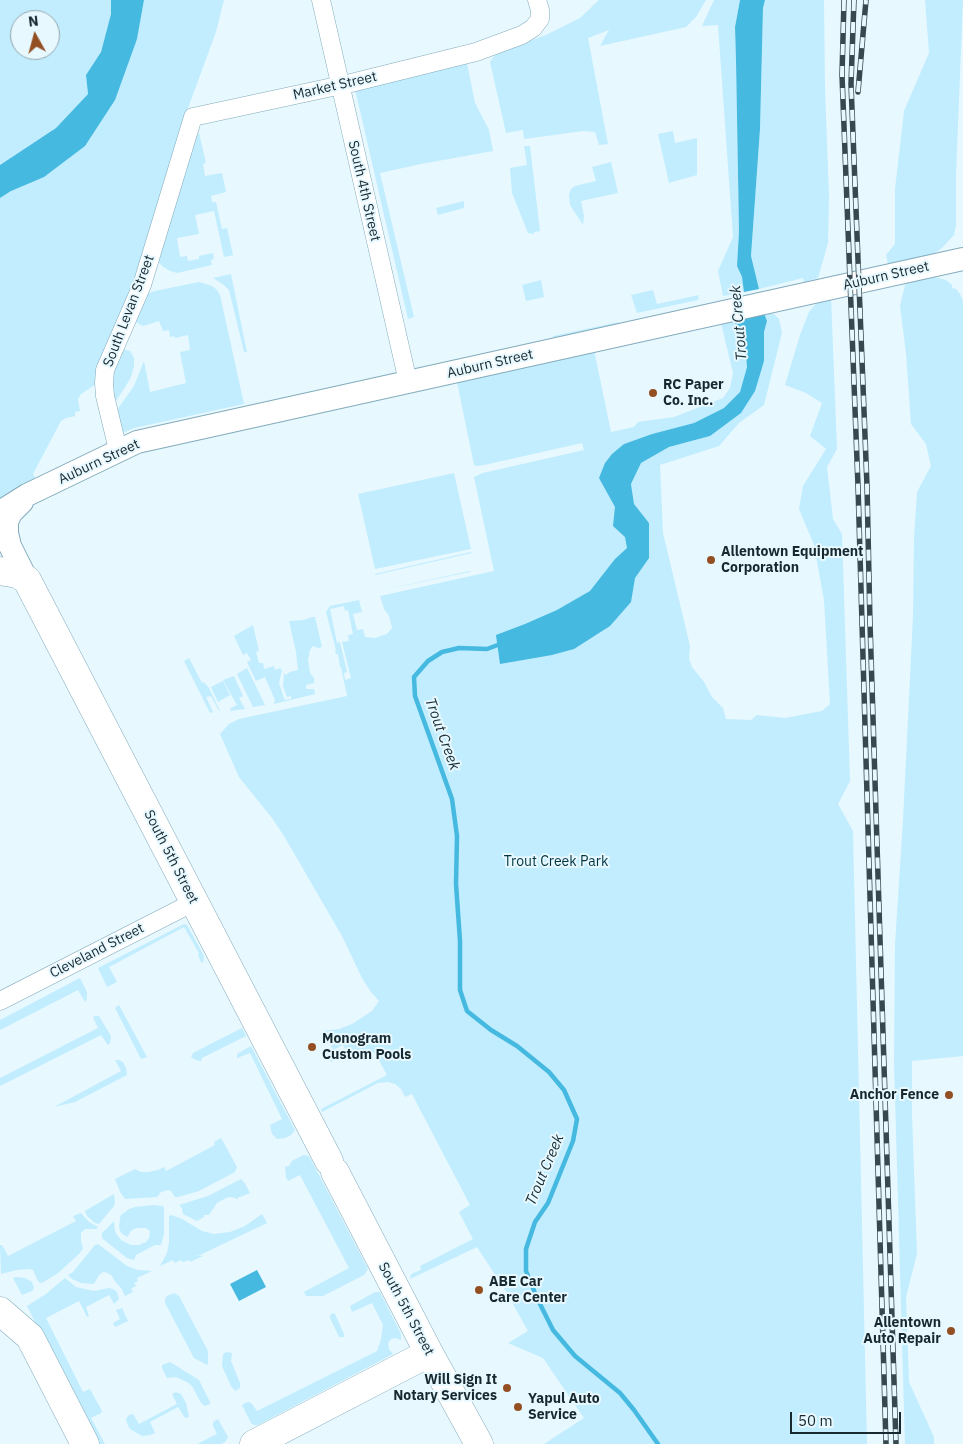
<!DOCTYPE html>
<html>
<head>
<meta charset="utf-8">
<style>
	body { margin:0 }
	#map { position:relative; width:963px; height:1444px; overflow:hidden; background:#e7f8ff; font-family:"IBM Plex Sans",sans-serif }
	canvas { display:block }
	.north { position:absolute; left:10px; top:10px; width:50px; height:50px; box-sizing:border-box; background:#e7f8ff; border:1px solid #94a5ac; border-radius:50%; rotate:353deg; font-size:14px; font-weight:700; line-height:20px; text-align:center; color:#18282f }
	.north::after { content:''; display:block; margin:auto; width:18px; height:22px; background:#934f22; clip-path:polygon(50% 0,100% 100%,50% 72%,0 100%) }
	.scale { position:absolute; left:790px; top:1412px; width:111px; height:22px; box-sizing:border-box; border:2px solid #18282f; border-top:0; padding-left:6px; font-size:15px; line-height:18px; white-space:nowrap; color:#18282f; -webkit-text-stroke:4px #e7f8ff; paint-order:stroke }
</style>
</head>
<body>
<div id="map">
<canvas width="963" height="1444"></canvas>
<div class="north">N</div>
<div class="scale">50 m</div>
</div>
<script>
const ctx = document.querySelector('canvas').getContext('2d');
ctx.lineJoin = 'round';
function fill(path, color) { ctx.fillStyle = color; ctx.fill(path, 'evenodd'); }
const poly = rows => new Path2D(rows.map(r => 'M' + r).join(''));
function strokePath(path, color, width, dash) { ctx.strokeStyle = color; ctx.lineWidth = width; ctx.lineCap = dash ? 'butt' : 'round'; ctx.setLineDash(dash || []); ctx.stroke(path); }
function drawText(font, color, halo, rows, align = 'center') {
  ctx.font = font + ' "IBM Plex Sans",sans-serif'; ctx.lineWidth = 4; ctx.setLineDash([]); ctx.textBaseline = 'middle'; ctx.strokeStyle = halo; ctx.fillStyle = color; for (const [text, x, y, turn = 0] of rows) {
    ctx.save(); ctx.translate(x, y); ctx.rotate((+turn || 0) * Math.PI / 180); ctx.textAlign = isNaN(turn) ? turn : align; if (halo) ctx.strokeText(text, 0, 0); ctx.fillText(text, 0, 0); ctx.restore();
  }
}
fill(poly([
	[0,0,111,0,111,14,101,52,86,75,88,94,56,128,0,165],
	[20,20,50,20,50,50,20,50],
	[144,0,224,0,216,32,178,135,132,289,96,384,81,394,78,399,80,411,75,412,75,416,66,418,61,421,33,474,38,483,0,503,0,198,11,191,137,39],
	[599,0,706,0,696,17,686,27,600,46,609,30,588,38,608,144,599,145,595,132,583,131,524,139,523,130,506,133,490,62,496,53,546,35,580,18],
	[714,0,740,0,735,27,736,61,739,231,737,266,742,277,744,292,723,296,718,271,733,237,718,25,702,26],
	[765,0,824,0,825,89,829,197,828,243,818,278,804,282,803,278,759,289,751,256,760,129,763,8],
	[925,0,963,0,956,174,956,226,954,235,942,248,933,254,888,264,886,255,895,244,895,189,904,111,929,53],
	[467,63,475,103,489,130,493,151,421,164,380,173,414,317,408,319,355,89],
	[673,131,675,143,697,138,697,175,669,183,658,134],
	[199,133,206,163,203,164,205,176,222,173,226,192,211,196,212,202,216,202,222,229,227,228,233,255,224,257,214,211,195,215,199,234,177,238,180,257,187,256,188,261,199,259,199,256,213,253,214,259,211,260,212,265,177,273,170,271,162,266,157,260,185,171,197,135],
	[524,146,530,146,540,231,534,232,534,234,528,233,512,193,510,168,527,165],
	[611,162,618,193,581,201,584,216,583,225,570,205,569,195,571,189,575,186,596,181,592,167],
	[464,201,464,208,438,215,436,208],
	[231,274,243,333,247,352,244,352,229,290,224,285,213,278],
	[934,277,946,280,952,285,952,288,956,289,960,294,963,301,963,1056,912,1061,912,1115,917,1254,906,1297,909,1382,934,1437,934,1444,905,1444,894,1062,895,944,903,820,913,616,914,538,917,492,931,466,926,444,911,424,906,353,900,306,906,281],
	[541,280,544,297,526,301,522,285],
	[199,282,212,286,217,290,220,295,244,404,134,428,120,434,114,414,134,386,144,361,150,392,186,383,180,352,190,350,188,335,175,338,174,336,170,337,169,330,163,331,159,321,143,326,132,320,147,294,155,291],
	[653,290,657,304,699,295,698,300,637,313,631,295],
	[831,297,837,449,827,467,833,519,842,534,850,781,838,804,853,831,867,1444,544,1444,584,1418,543,1358,508,1343,528,1331,505,1290,477,1247,410,1279,411,1274,421,1270,420,1266,473,1239,459,1212,470,1205,412,1094,405,1097,401,1089,395,1084,388,1082,378,1083,322,1112,321,1109,387,1075,375,1053,364,1049,356,1051,331,1062,330,1060,346,1051,343,1045,333,1050,323,1031,339,1029,352,1024,372,1011,379,1001,371,992,362,978,342,936,284,836,272,818,239,777,220,734,229,724,239,719,347,696,341,667,340,667,338,654,336,654,335,650,336,650,326,612,330,606,359,600,362,612,353,614,357,630,363,629,365,637,375,638,387,634,392,628,389,616,384,609,380,596,494,571,474,477,483,473,584,450,582,443,484,465,477,466,474,465,457,382,594,350,611,432,634,427,638,422,674,417,723,398,730,388,733,373,721,323,733,320,739,329,745,344,747,367,740,392,724,408,694,423,652,434,624,444,641,569,649,523,634,504,631,484,641,463,669,447,710,436,764,361,764,332,767,321,764,313,767,313,774,314,779,319,782,333,764,405,739,423,719,446,660,465,663,533,690,646,689,659,692,667,704,682,712,697,723,708,726,719,751,720,757,715,785,718,822,711,830,704,824,600,814,545,799,509,803,486,826,449,810,436,822,403,806,393,785,385,800,335,809,312,820,299],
	[344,606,345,611,348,610,353,634,348,635,349,641,342,642,351,678,345,680,344,673,347,672,340,642,337,643,330,609],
	[619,322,618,324,553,338,553,336],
	[122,349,130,351,134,358,134,366,131,377,124,389,113,405,110,376],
	[454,473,471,549,375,569,358,494],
	[471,552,472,553,375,575,375,574],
	[470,571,470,572,378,591],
	[312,617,315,617,322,647,318,648,313,646,310,650,308,660,310,673,314,678,314,683,306,685,306,689,314,689,315,694,274,704,275,700,265,677,256,681,247,662,251,660,247,653,243,655,234,636,253,625,259,651,256,652,259,663,263,663,264,669,274,666,275,670,280,668,282,670,279,683,284,698,285,700,291,699,291,696,287,697,283,686,284,673,286,675,290,672,298,670,296,652,289,621,304,620],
	[189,658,202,683,204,682,209,688,220,711,219,711,211,696,206,697,213,712,210,713,184,661],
	[247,668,265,705,253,707,237,674],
	[234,676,243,696,239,698,245,709,230,711,231,708,237,705,223,680],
	[223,681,230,695,218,702,211,687],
	[184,924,187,925,204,956,203,963,201,962,198,955,199,953,184,927,109,967,117,982,107,987,98,968],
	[80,978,87,992,87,999,85,1002,78,990,0,1030,0,1020],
	[119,1005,147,1057,141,1059,115,1008],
	[95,1016,99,1016,111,1036,110,1043,108,1045,101,1035,0,1086,0,1078,98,1028,93,1017],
	[242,1028,246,1036,202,1058,201,1061,196,1060,191,1057,193,1053],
	[251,1046,295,1130,291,1135,285,1138,277,1139,272,1134,270,1125,282,1119,250,1053,237,1058,237,1054],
	[115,1060,119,1060,123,1062,126,1068,127,1075,75,1102,54,1107,121,1071],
	[221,1138,237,1167,235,1172,199,1191,178,1197,175,1197,171,1191,168,1190,161,1192,157,1197,125,1199,120,1192,115,1179,135,1169,141,1172,148,1172,158,1170,164,1167,166,1171,215,1145,214,1142],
	[303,1155,309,1156,368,1269,364,1275,323,1296,306,1296,304,1292,349,1268,300,1175,288,1181,286,1177,285,1166,288,1167,292,1161],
	[241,1179,244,1182,250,1193,240,1197,238,1197,238,1199,231,1197,226,1198,217,1203,209,1215,204,1215,204,1217,197,1221,183,1214,182,1208,179,1205,208,1196],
	[114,1194,115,1203,114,1206,99,1224,95,1223,87,1216,85,1211],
	[153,1205,163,1206,164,1208,164,1234,161,1245,155,1245,136,1255,134,1260,127,1258,103,1239,102,1237,102,1233,114,1221,115,1232,121,1240,131,1245,139,1245,146,1242,149,1238,150,1231,146,1228,137,1228,132,1230,127,1237,121,1233,119,1227,120,1218,121,1215,129,1209,135,1207],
	[81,1213,89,1222,98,1227,96,1229,85,1229,81,1233,81,1241,83,1248,80,1253,58,1273,42,1283,39,1282,37,1279,33,1270,28,1269,17,1270,1,1274,0,1245,2,1245,8,1256,76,1221,73,1216],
	[262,1214,267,1223,200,1255,196,1255,203,1256,190,1262,189,1260,183,1262,181,1260,175,1263,173,1260,160,1266,167,1253,169,1243,169,1216,171,1215,182,1219,202,1231,214,1234,230,1232,245,1226],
	[98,1244,127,1266,138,1270,152,1271,137,1278,138,1281,134,1283,136,1286,131,1289,133,1292,125,1296,121,1288,114,1280,112,1276,108,1273,103,1272,99,1275,94,1284,81,1283,72,1279,68,1275,73,1272,95,1245],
	[16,1277,25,1278,32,1282,34,1288,32,1291,22,1295,13,1278],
	[65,1278,76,1287,94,1291,109,1288,113,1289,117,1292,119,1299,114,1304,109,1295,86,1307,89,1316,87,1317,79,1301,46,1318,83,1392,90,1389,102,1411,101,1413,91,1418,105,1444,96,1444,27,1306,46,1294],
	[375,1292,380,1292,401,1334,401,1340,395,1338,391,1339,388,1343,389,1349,393,1354,258,1425,254,1425,251,1423,242,1405,245,1403,249,1402,252,1404,257,1411,377,1351,381,1339,383,1325,372,1303,352,1312,350,1306],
	[174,1293,179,1296,208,1351,208,1363,207,1365,194,1358,165,1303,165,1299,167,1296],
	[122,1308,128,1321,115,1327,113,1323,120,1319,116,1310],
	[332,1313,335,1314,344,1334,344,1337,339,1337,330,1318,330,1316],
	[227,1352,232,1353,231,1361,240,1383,240,1388,235,1391,231,1386,222,1366,223,1355,224,1353],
	[170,1362,199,1380,210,1402,210,1404,205,1406,201,1403,192,1386,187,1382,176,1377,167,1378,162,1368,162,1365],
	[176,1392,181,1394,186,1403,189,1417,185,1418,178,1407,150,1422,155,1433,150,1435,142,1436,130,1429,127,1423,126,1419,129,1415,133,1414,139,1424,177,1404,172,1394],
	[218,1419,228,1437,226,1441,221,1444,197,1444,217,1434,213,1426,213,1422]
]), '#c1edff');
fill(poly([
	[111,0,144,0,137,39,115,100,85,146,44,177,11,191,0,198,0,165,56,128,88,94,86,75,101,52,111,14],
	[740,0,765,0,763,8,760,129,751,256,759,289,744,292,742,277,737,266,739,231,736,61,735,27],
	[764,313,767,321,764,332,764,361,755,391,741,413,710,436,669,447,641,463,631,484,634,504,649,523,649,558,635,578,631,602,610,626,574,649,552,655,500,664,496,635,525,624,557,610,590,591,615,559,627,548,625,537,613,526,615,507,599,478,605,463,612,454,624,444,652,434,694,423,724,408,740,392,747,367,745,344,739,329,733,320],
	[257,1270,266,1287,239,1301,230,1284]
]), '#45b9e0');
strokePath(poly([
	[503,643,487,649,459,648,442,652,428,661,414,677,415,696,452,799,457,836,456,884,460,941,460,990,467,1011,491,1030,517,1046,549,1072,564,1090,577,1119,573,1141,548,1203,535,1222,526,1249,526,1271,537,1298,553,1330,575,1356,620,1393,634,1410,658,1444]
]), '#45b9e0', 4.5);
const minor = poly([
	[321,0,408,382],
	[118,450,105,396,104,383,105,370,142,285,193,117,351,83,476,52,522,35,533,28,540,19,540,10,537,0],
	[0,1001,194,902]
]);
const tertiary = poly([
	[22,502,11,513,7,522,7,533,10,546,27,580],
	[0,512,27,495,137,442,963,259]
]);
const primary = poly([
	[0,571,18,574,27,580,329,1161],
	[335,1172,429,1353,479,1444],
	[0,1311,30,1337,85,1444],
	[254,1444,429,1353]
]);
strokePath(minor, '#82abbb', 19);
strokePath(tertiary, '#82abbb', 24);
strokePath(primary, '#82abbb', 29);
strokePath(minor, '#fff', 18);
strokePath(tertiary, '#fff', 22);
strokePath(primary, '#fff', 28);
const rail = poly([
	[844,0,842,75,858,486,886,1444],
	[854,0,851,84,867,486,870,623,896,1444],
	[858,92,866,0]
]);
strokePath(rail, '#38484f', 5.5);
strokePath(rail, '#e7f8ff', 4, [11]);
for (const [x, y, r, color] of [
	[653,393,5,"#934f22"],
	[711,560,5,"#934f22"],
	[312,1047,5,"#934f22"],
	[949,1095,5,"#934f22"],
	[479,1290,5,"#934f22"],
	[951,1331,5,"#934f22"],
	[507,1388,5,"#934f22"],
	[518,1407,5,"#934f22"]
]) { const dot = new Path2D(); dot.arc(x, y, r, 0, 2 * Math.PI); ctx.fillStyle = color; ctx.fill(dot); strokePath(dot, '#e7f8ff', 2); }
drawText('14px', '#18282f', '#e7f8ff', [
	["Market Street",335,86,-13],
	["South 4th Street",364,191,77],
	["Auburn Street",886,276,-13],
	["South Levan Street",129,311,-69],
	["Auburn Street",490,364,-13],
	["Auburn Street",99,462,-25],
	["South 5th Street",171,857,63],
	["Cleveland Street",97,951,-27],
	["South 5th Street",406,1309,62]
]);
drawText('bold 14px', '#18282f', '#e7f8ff', [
	["RC Paper",663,385],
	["Co. Inc.",663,401],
	["Allentown Equipment",721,552],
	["Corporation",721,568],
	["Monogram",322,1039],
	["Custom Pools",322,1055],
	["Anchor Fence",939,1095,"right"],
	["ABE Car",489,1282],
	["Care Center",489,1298],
	["Allentown",941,1323,"right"],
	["Auto Repair",941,1339,"right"],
	["Will Sign It",497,1380,"right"],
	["Notary Services",497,1396,"right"],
	["Yapul Auto",528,1399],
	["Service",528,1415]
], 'left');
drawText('14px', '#003443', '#e7f8ff', [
	["Trout Creek Park",556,862]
]);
drawText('italic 15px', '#1a2e36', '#e7f8ff', [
	["Trout Creek",739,323,-95],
	["Trout Creek",442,734,70],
	["Trout Creek",545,1170,-67]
]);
</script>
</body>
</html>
